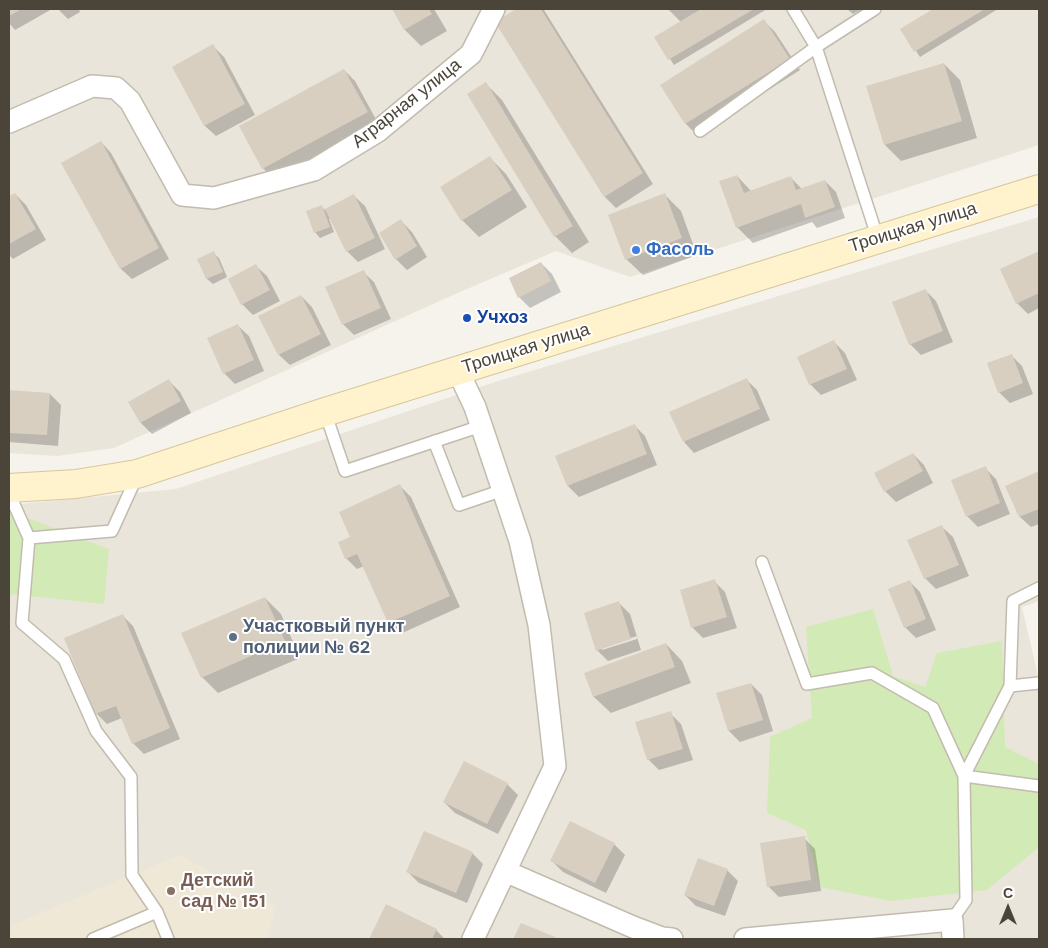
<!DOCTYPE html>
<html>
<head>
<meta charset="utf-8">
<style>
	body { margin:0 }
	#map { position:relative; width:1048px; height:948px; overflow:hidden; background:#f6f3ec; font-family:"DM Sans",sans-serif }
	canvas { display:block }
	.frame { position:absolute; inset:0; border:10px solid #4b4439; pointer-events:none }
	.north { position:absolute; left:983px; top:883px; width:50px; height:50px; -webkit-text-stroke:4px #fff; paint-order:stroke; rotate:0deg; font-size:14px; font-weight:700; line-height:20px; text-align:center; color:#4b4439 }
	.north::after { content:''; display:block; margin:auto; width:18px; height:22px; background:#4b4439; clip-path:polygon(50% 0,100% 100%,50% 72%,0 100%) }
</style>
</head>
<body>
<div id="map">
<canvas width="1048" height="948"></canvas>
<div class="frame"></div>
<div class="north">С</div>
</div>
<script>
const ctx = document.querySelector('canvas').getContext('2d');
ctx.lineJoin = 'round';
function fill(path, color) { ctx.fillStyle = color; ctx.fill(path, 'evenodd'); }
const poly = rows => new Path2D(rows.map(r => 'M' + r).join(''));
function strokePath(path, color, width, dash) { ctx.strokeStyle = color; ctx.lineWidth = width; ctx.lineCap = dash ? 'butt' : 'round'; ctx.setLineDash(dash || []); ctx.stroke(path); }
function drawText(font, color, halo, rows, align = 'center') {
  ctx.font = font + ' "DM Sans",sans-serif'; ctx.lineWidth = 4; ctx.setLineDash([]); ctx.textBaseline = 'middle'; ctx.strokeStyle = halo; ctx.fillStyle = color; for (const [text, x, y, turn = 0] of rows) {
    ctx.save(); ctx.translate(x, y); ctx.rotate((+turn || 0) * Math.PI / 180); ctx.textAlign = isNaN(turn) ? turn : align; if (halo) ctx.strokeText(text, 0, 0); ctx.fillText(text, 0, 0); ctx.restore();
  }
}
fill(poly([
	[9,9,1039,9,1039,145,630,277,556,251,453,295,114,448,57,456,9,453],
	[1039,217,1039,601,1022,607,1039,680,1039,939,9,939,9,505,176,489,495,382]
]), '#eae5da');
fill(poly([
	[180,855,277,907,266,939,9,939,9,926]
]), '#efe8d6');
fill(poly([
	[9,511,109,549,104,604,12,594,9,597],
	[873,609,893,676,925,687,937,653,1002,641,1005,747,1039,764,1039,847,987,890,891,901,820,887,806,830,767,813,770,737,812,718,806,627]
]), '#d2eab5');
fill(poly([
	[9,9,52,9,15,30,9,23],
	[58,9,79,9,80,12,68,19],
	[393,9,434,9,447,31,421,46,405,30],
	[519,9,544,10,653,184,616,208,605,197,497,22],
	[668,9,767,9,674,65,656,37,681,22],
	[847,9,862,9,853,14],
	[935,9,998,9,920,57,902,30],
	[764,21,775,32,800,70,697,135,686,124,662,85],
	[213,46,224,57,255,115,216,136,205,126,174,67],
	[944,64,960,80,977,138,901,161,885,145],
	[344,70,355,81,378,123,274,179,263,168],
	[486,84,502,100,589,242,572,253,555,236,469,94],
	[101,142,111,153,169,259,132,279,121,269],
	[490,158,506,174,527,207,479,237,462,220,442,187],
	[737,176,752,192,791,178,802,189,825,181,836,192,845,218,817,228,812,222,753,243,737,227],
	[15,194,26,205,46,240,13,259,9,255,9,198],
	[664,194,681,211,697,255,643,275,626,259],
	[354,196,365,206,385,249,358,262,347,251,331,218,329,219,334,232,320,238,315,232,321,206,325,210],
	[401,221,412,232,427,257,407,270,396,259],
	[1039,252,1039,308,1028,314,1017,303,1002,270],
	[213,253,219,258,227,277,213,284,207,279,199,260],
	[541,263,552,274,561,292,530,308,519,297],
	[256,266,267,276,280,301,253,315,242,304],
	[363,272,374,282,391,319,354,335,343,324],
	[925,290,936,301,953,342,921,355,910,344],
	[301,296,312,307,331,345,290,365,279,355],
	[238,326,249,336,264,371,235,384,224,373],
	[834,342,845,353,857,380,821,395,810,384],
	[1011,355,1022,366,1033,394,1010,403,999,392],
	[746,379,757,390,770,420,694,453,684,442],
	[169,381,180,392,191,413,152,434,141,423,130,402],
	[9,391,50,394,61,405,58,446,9,442],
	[634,425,645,436,657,465,579,497,568,486,557,457],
	[913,454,924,465,933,483,896,502,885,491],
	[985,468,996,479,1010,514,978,527,967,516],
	[1039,472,1039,524,1031,527,1020,517,1007,486],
	[400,486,411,497,460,607,400,634,389,623,364,566,357,569,346,558,352,538],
	[942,527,953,537,969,576,936,589,925,578],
	[714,581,725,592,737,628,703,638,693,628],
	[909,581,920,592,936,630,916,638,905,627],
	[265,598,281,614,300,658,218,693,202,677],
	[619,603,630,614,641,650,608,661,597,650],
	[637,636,637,639,602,650,602,647],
	[122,615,133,626,180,739,144,754,133,743,122,718,107,724,96,713],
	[666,644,682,661,691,683,611,713,594,697,586,674],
	[751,684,762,695,773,731,740,742,729,731,718,694],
	[670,713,681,724,693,760,659,770,648,759],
	[507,784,518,795,498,834,455,813,444,802],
	[804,838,815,849,821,891,779,897,768,886],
	[614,844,625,855,606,893,563,872,552,861],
	[472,853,483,864,467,903,419,883,408,872],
	[727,870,738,881,725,916,696,906,685,895],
	[387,906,436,930,445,939,371,939]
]), '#0003');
fill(poly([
	[9,9,22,9,9,16],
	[392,9,429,9,432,14,404,30],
	[516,9,541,9,643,173,604,197,495,22],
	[701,9,754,9,668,60,654,37],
	[933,9,985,9,914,52,900,29],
	[764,19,790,59,685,124,660,85],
	[213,44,245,104,204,126,172,67],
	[944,63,962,121,884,145,866,86],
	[344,69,368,112,262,169,239,126],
	[486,82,573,226,554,237,467,94],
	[101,141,159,248,120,269,61,163],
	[490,156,512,190,461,221,440,187],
	[737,175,744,193,791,176,796,190,825,180,835,207,805,218,801,204,736,228,719,181],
	[15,193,36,229,9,244,9,196],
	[665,193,682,238,625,260,608,215],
	[354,194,375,238,346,252,325,209],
	[322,205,330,227,314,233,306,211],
	[401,219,417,246,395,260,379,233],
	[214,251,223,272,206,279,197,259],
	[1039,251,1039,293,1016,304,1000,269],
	[541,262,551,281,518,298,509,278],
	[256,264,270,290,241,305,228,279],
	[364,270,381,308,342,325,325,287],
	[926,289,943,331,909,345,892,302],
	[301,295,321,334,278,355,258,316],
	[238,324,254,360,223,374,207,338],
	[834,340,847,369,809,385,797,357],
	[1012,354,1023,383,998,393,987,363],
	[747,378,760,409,683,442,669,412],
	[169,379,181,401,140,423,128,402],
	[9,390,50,393,47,435,9,433],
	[635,424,647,454,567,486,555,456],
	[913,453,923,471,884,492,874,473],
	[986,466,1000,503,966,517,951,480],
	[1039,471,1039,509,1019,517,1005,486],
	[400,484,450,596,388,623,357,554,345,559,338,542,350,537,339,512],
	[942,525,959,565,924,579,907,540],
	[715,579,727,617,691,628,680,590],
	[910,580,926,619,904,628,888,589],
	[265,597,285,641,201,678,181,633],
	[619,601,631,639,596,651,584,613],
	[123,614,170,728,132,744,116,706,95,714,64,638],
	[666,643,675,667,593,697,584,673],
	[751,683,763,720,728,731,716,693],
	[671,711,683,749,647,760,635,722],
	[464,761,508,783,487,824,443,802],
	[570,821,615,843,595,883,550,861],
	[424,831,473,852,456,893,406,872],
	[805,836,811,880,767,887,760,843],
	[698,858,728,869,714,906,684,895],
	[386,904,437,929,432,939,369,939],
	[521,923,560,939,513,939]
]), '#d8cfc1');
const lane = poly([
	[793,9,816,47,878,239],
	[700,131,816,47,875,9],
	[325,412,345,471,481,426],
	[434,441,459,505,503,490],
	[9,493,29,538,112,531,137,476],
	[29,538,22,623,64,659,96,731,131,777,132,875,157,912,168,939],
	[762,562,807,684,872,673,933,708,964,776,1039,786],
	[1010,686,1039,683],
	[952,920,966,900,964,776,1010,686,1013,601,1039,588],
	[93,939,157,912]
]);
const street = poly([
	[9,122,92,86,116,88,130,101,182,195,214,198,314,170,378,131,471,54,494,9],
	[458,371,475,407,520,541,539,625,555,766,473,939],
	[507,872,633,927,662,938,672,939],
	[745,939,952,920,953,939]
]);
const secondary = poly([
	[9,488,76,484,137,474,325,412,1039,189]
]);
strokePath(lane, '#c2bbae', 14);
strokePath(street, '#c2bbae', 24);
strokePath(secondary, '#d6c79b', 30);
strokePath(lane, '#fff', 11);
strokePath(street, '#fff', 21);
strokePath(secondary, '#fff3cd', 28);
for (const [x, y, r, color] of [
	[636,250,5,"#3f7fe0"],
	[467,318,5,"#1a4fb4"],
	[233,637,5,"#5c6f8a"],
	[171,891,5,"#8d6e63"]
]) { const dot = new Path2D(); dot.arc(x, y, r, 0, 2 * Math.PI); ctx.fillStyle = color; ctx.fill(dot); strokePath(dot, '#fff', 2); }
drawText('18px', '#4b4439', '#fff', [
	["Аграрная улица",407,104,-38],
	["Троицкая улица",913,228,-17],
	["Троицкая улица",526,349,-17]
]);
drawText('bold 18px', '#366cbe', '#fff', [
	["Фасоль",646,250]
], 'left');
drawText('bold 18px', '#164399', '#fff', [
	["Учхоз",477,318]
], 'left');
drawText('bold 18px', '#4e5e75', '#fff', [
	["Участковый пункт",243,627],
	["полиции № 62",243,648]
], 'left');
drawText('bold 18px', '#785e54', '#fff', [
	["Детский",181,881],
	["сад № 151",181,902]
], 'left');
</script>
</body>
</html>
